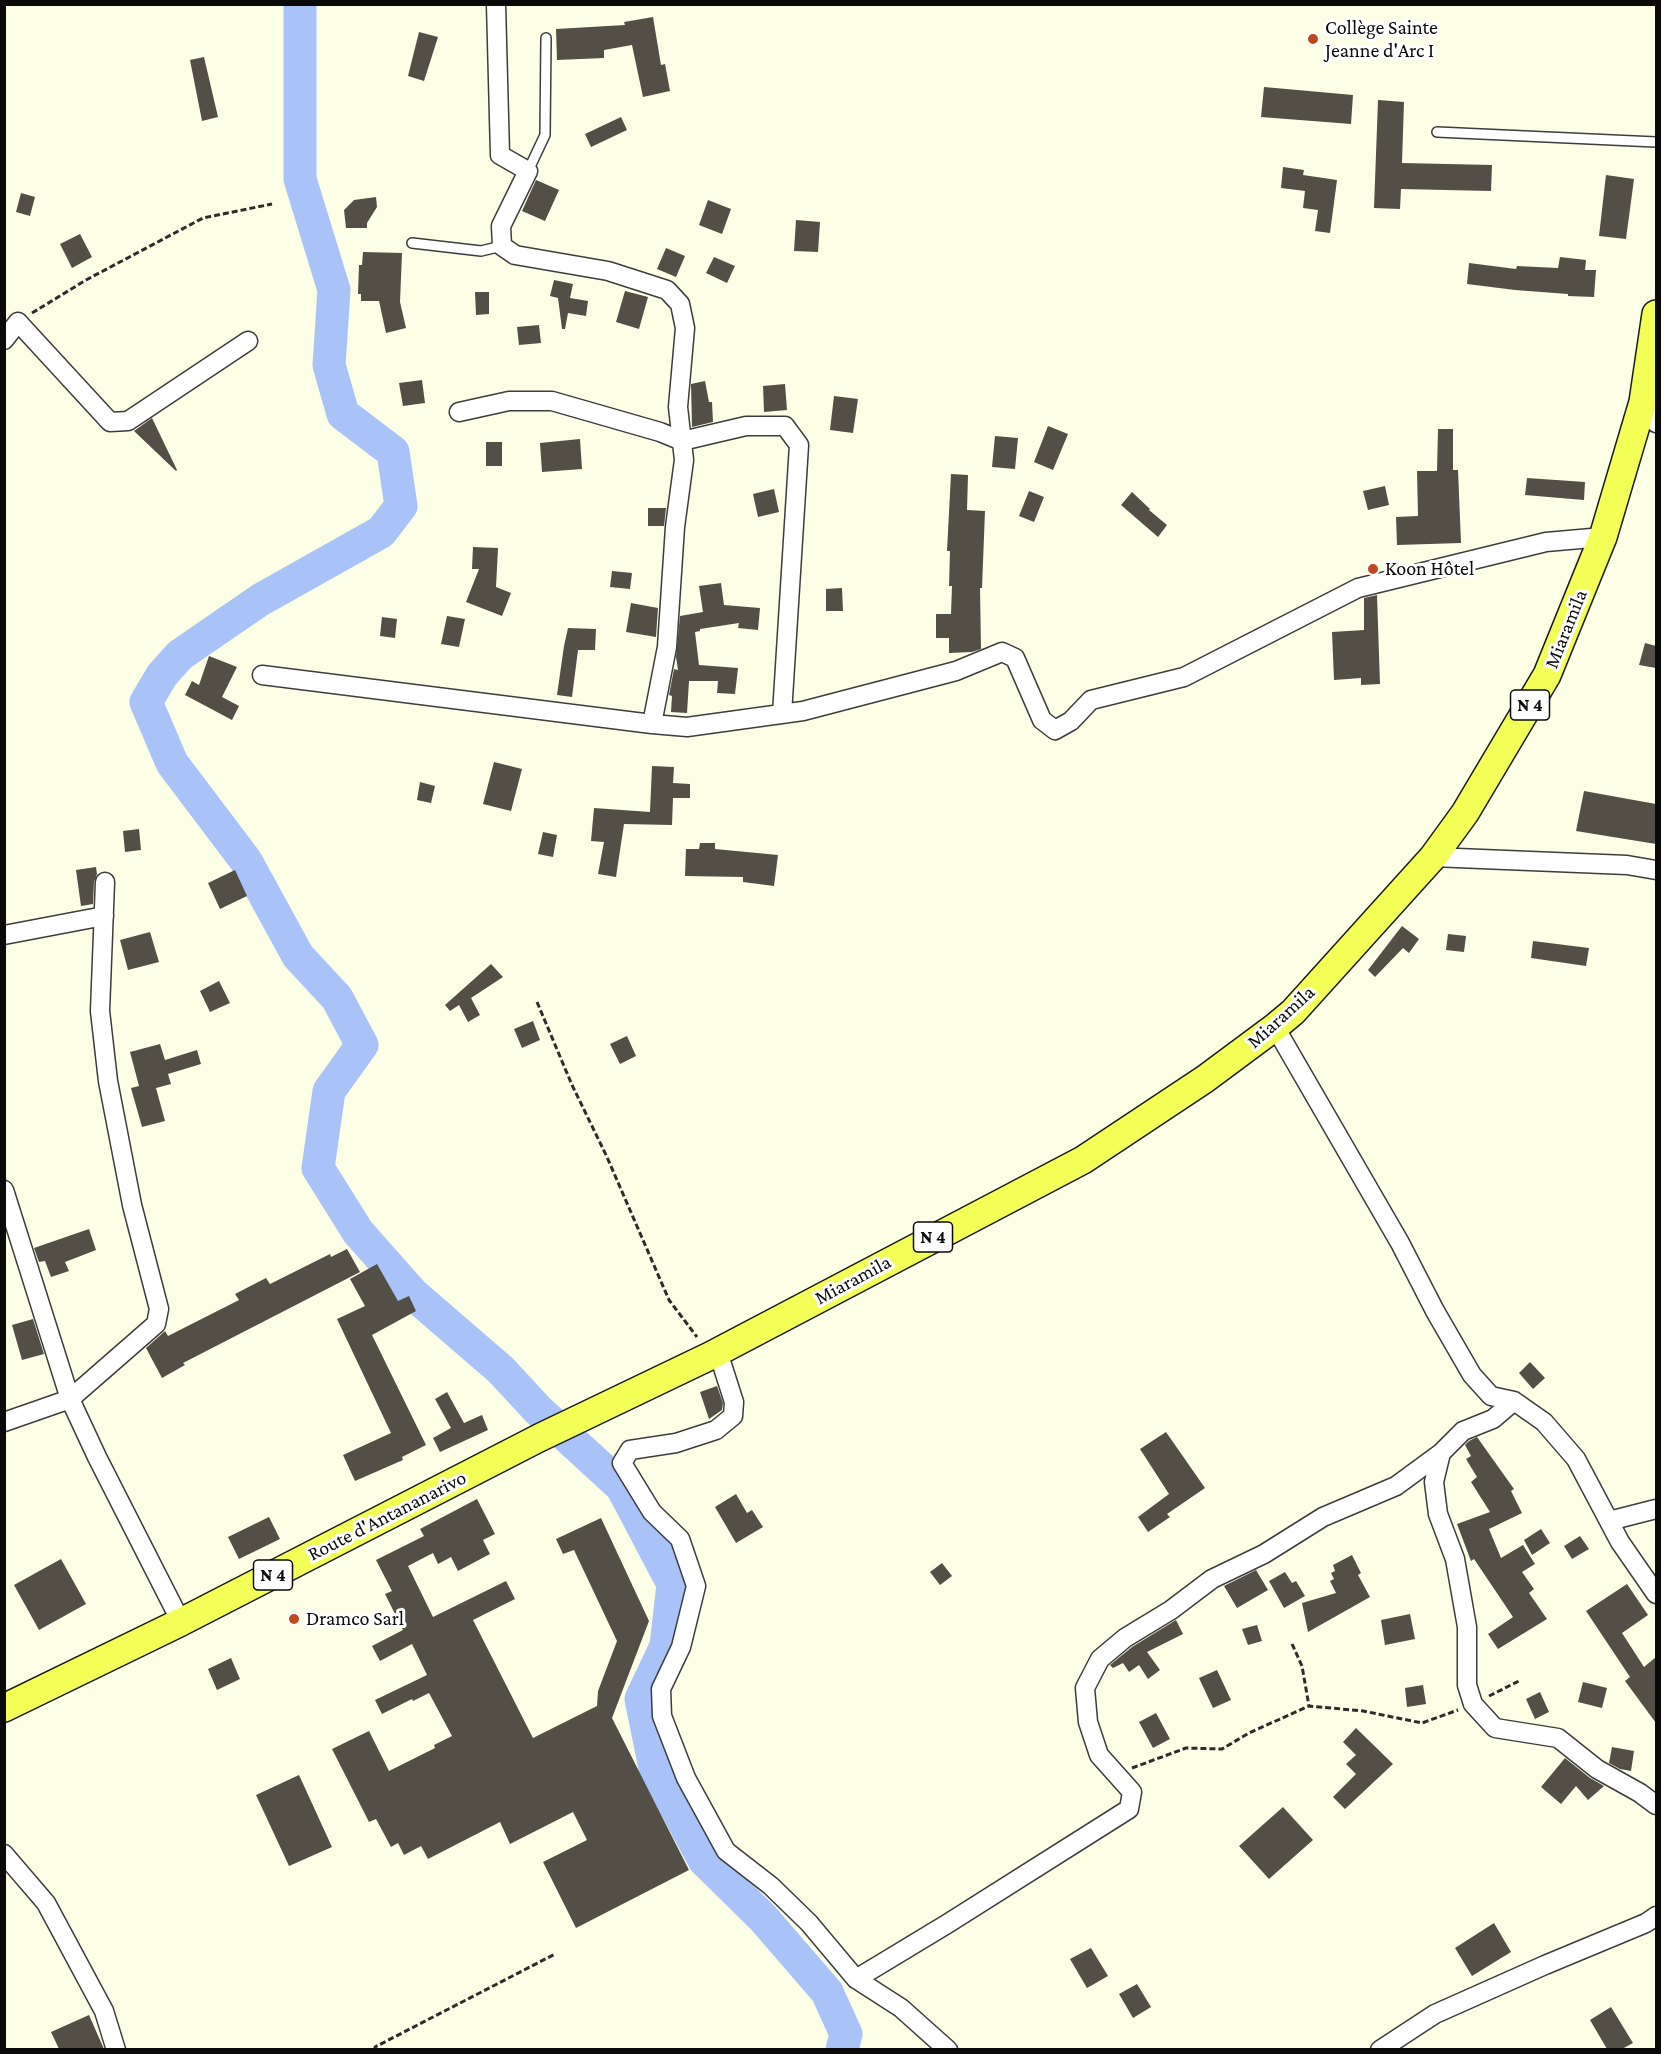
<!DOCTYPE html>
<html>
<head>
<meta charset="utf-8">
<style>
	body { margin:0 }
	#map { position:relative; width:1661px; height:2054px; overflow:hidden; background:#fcffe6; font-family:"Crimson Pro",serif }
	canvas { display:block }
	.frame { position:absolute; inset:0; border:6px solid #0a0a0a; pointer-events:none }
</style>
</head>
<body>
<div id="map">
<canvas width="1661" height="2054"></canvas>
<div class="frame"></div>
</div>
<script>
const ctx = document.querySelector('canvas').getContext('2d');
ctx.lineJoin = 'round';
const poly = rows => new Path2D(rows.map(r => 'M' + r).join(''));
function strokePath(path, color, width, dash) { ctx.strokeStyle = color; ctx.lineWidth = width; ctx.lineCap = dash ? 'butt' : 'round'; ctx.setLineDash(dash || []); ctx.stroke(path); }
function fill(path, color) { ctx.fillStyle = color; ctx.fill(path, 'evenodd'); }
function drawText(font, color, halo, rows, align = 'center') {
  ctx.font = font + ' "Crimson Pro",serif'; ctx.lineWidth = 6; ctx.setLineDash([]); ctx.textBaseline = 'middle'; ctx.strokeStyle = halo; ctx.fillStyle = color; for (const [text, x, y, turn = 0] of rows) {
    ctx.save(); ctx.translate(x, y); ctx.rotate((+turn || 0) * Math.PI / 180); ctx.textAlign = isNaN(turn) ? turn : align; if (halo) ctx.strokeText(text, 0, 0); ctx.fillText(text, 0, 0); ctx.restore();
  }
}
strokePath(poly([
	[300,4,300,179,334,290,329,365,343,414,393,452,401,506,381,532,260,600,180,655,162,675,146,702,172,763,246,861,298,956,337,998,362,1045,329,1091,318,1168,358,1232,413,1294,501,1370,538,1410,622,1487,673,1584,666,1646,641,1699,655,1768,704,1860,763,1918,827,1992,846,2034,842,2050]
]), '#a9c2f8', 33);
fill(poly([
	[653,17,661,65,665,64,670,91,643,97,632,45,604,50,604,58,557,60,556,29,625,25,624,22],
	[419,32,438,37,424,81,408,76],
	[204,57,218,117,202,121,190,60],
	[1264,87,1353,95,1351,124,1261,117],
	[1378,100,1404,102,1402,163,1492,165,1491,191,1401,189,1400,209,1374,208],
	[621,117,627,130,591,147,585,134],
	[1283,167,1304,170,1303,175,1337,180,1330,233,1315,231,1318,210,1303,208,1305,191,1281,188],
	[1606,175,1634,179,1626,239,1599,236],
	[536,180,559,190,545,221,522,211],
	[21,193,35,197,30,216,16,212],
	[376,197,377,207,367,223,367,228,346,228,344,210,354,200],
	[708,200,731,209,722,234,699,225],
	[796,220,820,222,818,252,794,251],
	[80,234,92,257,72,268,60,244],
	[666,248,685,256,676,277,657,269],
	[363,252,402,253,400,302,406,328,386,333,379,301,361,301,361,294,358,294,359,265,362,265],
	[714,257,735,266,727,283,706,273],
	[1560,257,1586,260,1585,270,1596,270,1594,297,1568,296,1568,294,1515,290,1467,284,1469,263,1516,269,1517,266,1558,268],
	[554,280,573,284,570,298,588,301,586,316,568,313,565,329,562,329,558,298,550,296],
	[625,291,648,297,639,329,616,322],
	[475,292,489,292,489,314,476,315],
	[539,325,541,343,519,345,517,327],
	[422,380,425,403,403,406,399,383],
	[705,381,709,402,712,402,713,422,692,427,691,384],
	[785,384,787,410,764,412,763,386],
	[834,396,858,399,853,433,830,430],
	[152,418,177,470,176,471,134,431],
	[1048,426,1068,434,1053,470,1034,462],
	[1438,429,1453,429,1453,470,1458,470,1461,543,1397,545,1396,517,1418,516,1417,471,1437,471],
	[995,436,1018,438,1015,469,992,467],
	[580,439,582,469,542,472,540,443],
	[486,442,502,442,502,466,486,466],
	[951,474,968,475,967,510,985,511,982,588,980,588,981,649,972,652,949,653,949,638,936,638,936,614,951,614,952,586,949,586,950,551,947,551],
	[1527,478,1585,482,1584,500,1525,495],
	[1385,486,1389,505,1368,510,1363,491],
	[774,489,779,512,758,517,753,494],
	[1029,491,1044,497,1034,522,1019,516],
	[1132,492,1150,509,1149,510,1167,525,1158,537,1121,505],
	[648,508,666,508,664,526,648,526],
	[473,547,498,548,496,587,511,593,502,616,466,602,479,569,472,569],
	[612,571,632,573,630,589,610,587],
	[721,583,724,605,760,608,758,630,738,628,739,623,700,629,700,631,695,632,699,665,738,668,735,694,717,693,718,681,689,681,687,713,671,712,672,696,669,695,674,669,678,670,676,657,680,616,703,612,699,586],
	[842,588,843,611,826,611,826,589],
	[1377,595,1380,684,1361,685,1361,678,1334,680,1332,632,1364,630,1364,598],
	[631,603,658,608,656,637,626,632],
	[447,616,465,619,459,647,441,644],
	[382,617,397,619,395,638,380,636],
	[568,628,596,629,595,650,578,650,572,697,557,695,564,646],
	[1645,643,1656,646,1656,668,1639,665],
	[209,656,237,667,222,697,239,706,232,720,185,695,192,681,199,685],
	[494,762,522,769,511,811,483,804],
	[652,766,674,767,673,783,690,784,690,798,673,798,672,825,624,824,616,877,598,874,604,842,591,841,594,808,650,812],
	[420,782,435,786,431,803,417,800],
	[1584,791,1656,804,1656,844,1576,831],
	[139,829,141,850,125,852,123,831],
	[543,832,557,835,553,857,538,854],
	[700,843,715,843,715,849,778,855,774,886,743,882,743,877,685,876,686,849,699,849],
	[96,867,97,874,94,882,93,904,81,906,76,870],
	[235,870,247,896,220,909,208,883],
	[1402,926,1419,939,1409,953,1403,948,1375,977,1368,970],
	[150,932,159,962,128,970,120,940],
	[1448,934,1466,936,1464,952,1446,950],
	[1533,941,1589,948,1586,966,1531,958],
	[491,964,503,977,471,998,480,1015,468,1022,459,1005,450,1011,445,1005],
	[219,981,230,1003,210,1012,200,991],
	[533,1021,540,1040,522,1048,514,1029],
	[627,1036,636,1056,620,1064,610,1044],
	[160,1044,165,1060,197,1050,201,1064,168,1074,171,1084,156,1088,165,1121,142,1127,131,1088,139,1086,130,1052],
	[89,1229,96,1250,65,1262,69,1271,51,1277,45,1261,39,1262,34,1248],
	[347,1249,360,1272,183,1363,185,1365,162,1378,146,1348,164,1332,165,1331,168,1336,239,1300,235,1294,266,1278,270,1284,330,1254,331,1257],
	[377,1264,398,1301,409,1296,416,1311,372,1335,426,1445,402,1457,403,1460,355,1481,343,1455,391,1433,337,1319,365,1306,350,1279],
	[33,1319,44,1354,22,1360,12,1325],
	[1530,1362,1545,1378,1533,1389,1519,1373],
	[717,1386,723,1403,722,1410,709,1419,700,1392],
	[447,1392,464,1423,482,1415,488,1430,440,1452,433,1438,451,1428,435,1399],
	[1166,1432,1205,1488,1167,1514,1170,1517,1148,1532,1138,1517,1169,1494,1140,1449],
	[1477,1437,1514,1489,1511,1491,1522,1513,1489,1529,1501,1558,1523,1545,1535,1564,1522,1572,1534,1589,1529,1593,1547,1619,1498,1649,1488,1634,1513,1617,1474,1559,1471,1561,1457,1524,1490,1512,1471,1482,1477,1477,1466,1459,1471,1456,1465,1445,1469,1441],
	[736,1494,747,1513,752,1510,763,1527,736,1543,715,1507],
	[477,1499,495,1534,483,1540,490,1554,458,1571,451,1557,438,1564,433,1553,408,1566,433,1617,506,1581,515,1599,473,1620,533,1738,597,1706,598,1691,617,1641,574,1550,563,1554,556,1539,601,1518,649,1621,612,1718,689,1870,576,1928,543,1862,587,1840,573,1812,510,1844,500,1822,428,1859,421,1846,404,1855,398,1843,391,1847,376,1819,369,1822,332,1749,369,1731,389,1771,435,1748,434,1745,452,1736,429,1693,413,1701,412,1699,382,1714,375,1700,427,1675,412,1644,380,1661,372,1646,403,1630,385,1594,392,1591,376,1560,424,1536,420,1529],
	[269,1517,280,1539,239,1559,228,1537],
	[1541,1529,1550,1543,1532,1555,1524,1540],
	[1580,1536,1589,1549,1572,1559,1564,1546],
	[1352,1555,1361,1573,1358,1575,1370,1597,1308,1632,1302,1603,1336,1593,1330,1581,1334,1579,1331,1573,1335,1571,1333,1565],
	[61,1559,86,1604,39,1630,14,1585],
	[942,1563,952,1576,940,1585,930,1572],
	[1256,1570,1268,1590,1237,1608,1224,1586],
	[1285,1572,1292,1583,1296,1581,1305,1596,1284,1608,1269,1581],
	[1627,1584,1648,1615,1622,1633,1644,1667,1656,1657,1656,1723,1625,1681,1630,1677,1586,1611],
	[1410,1614,1415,1639,1385,1645,1381,1620],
	[1176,1620,1183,1634,1147,1652,1160,1670,1148,1679,1139,1665,1129,1672,1123,1663,1113,1668,1110,1665,1132,1647],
	[1257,1625,1262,1641,1248,1645,1242,1629],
	[231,1658,240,1679,217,1690,208,1669],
	[1217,1670,1231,1700,1213,1708,1199,1678],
	[1583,1682,1607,1688,1602,1708,1578,1702],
	[1423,1685,1426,1704,1407,1707,1405,1688],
	[1540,1692,1549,1712,1535,1719,1526,1699],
	[1156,1713,1170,1739,1153,1748,1139,1722],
	[1356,1728,1393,1764,1345,1809,1333,1797,1356,1774,1346,1764,1356,1755,1343,1742],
	[1612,1747,1634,1751,1631,1771,1620,1769,1609,1763],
	[1565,1758,1590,1778,1604,1786,1588,1800,1576,1786,1561,1804,1541,1787],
	[299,1775,332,1847,289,1866,256,1795],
	[1283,1807,1313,1840,1269,1879,1239,1846],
	[1494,1923,1511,1952,1472,1976,1455,1948],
	[1091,1948,1108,1976,1087,1988,1070,1959],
	[1137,1984,1151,2007,1133,2018,1119,1994],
	[1611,2007,1633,2043,1622,2049,1607,2049,1590,2020],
	[89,2015,104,2049,59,2049,51,2032]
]), '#534f46');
const lane = poly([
	[1437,132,1656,142],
	[528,171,545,135,546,38],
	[412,243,481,251,502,246]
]);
const street = poly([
	[496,4,500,155,528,171,501,226,502,246,515,255,608,271,667,290,680,304,685,328,678,407,684,460,675,527,667,647,652,724],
	[4,340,18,322,110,422,128,421,248,341],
	[1643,402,1656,423],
	[459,412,509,401,552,401,660,432,682,441,746,426,785,426,799,445,782,714],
	[262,675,652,724,687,727,803,711,956,671,1002,652,1015,658,1042,720,1055,730,1071,721,1091,700,1184,677,1358,588,1546,542,1603,537],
	[1433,857,1627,865,1656,870],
	[4,935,104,916],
	[1275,1027,1400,1243,1435,1311,1472,1375,1491,1396,1514,1401,1544,1422,1576,1459,1620,1542,1656,1594],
	[4,1190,70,1399,97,1457,181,1622],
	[718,1352,734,1402,733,1416,716,1430,676,1443,630,1450,622,1463,652,1512,680,1539,696,1586,681,1647,661,1689,662,1716,686,1778,726,1851,771,1886,809,1923,856,1979,901,2008,948,2050],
	[1514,1401,1493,1419,1463,1431,1441,1453,1434,1482,1438,1514,1455,1559,1467,1627,1467,1685,1473,1704,1495,1728,1558,1738,1597,1769,1640,1793,1656,1805],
	[4,1422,70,1399,156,1324,159,1309,132,1205,108,1081,100,1011,105,882],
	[1609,1521,1656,1509],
	[4,1854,46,1903,104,2011,116,2050],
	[856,1979,947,1924,1129,1809,1132,1792,1099,1755,1088,1722,1085,1688,1100,1659,1125,1638,1171,1610,1212,1579,1264,1554,1323,1517,1396,1486,1441,1453],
	[1380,2050,1435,2014,1545,1965,1646,1923,1656,1916]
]);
const primary = poly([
	[4,1708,181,1622,539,1438,710,1356,1083,1160,1205,1079,1275,1027,1293,1012,1433,857,1465,813,1547,675,1603,537,1643,402,1656,314]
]);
strokePath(lane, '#3d3d3d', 12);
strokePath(street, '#3d3d3d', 21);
strokePath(primary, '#1b1b1b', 30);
strokePath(poly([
	[32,313,86,280,203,218,272,204],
	[537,1002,572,1085,607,1157,669,1300,697,1337],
	[1292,1644,1302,1666,1309,1706],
	[1489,1696,1519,1681],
	[1132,1768,1186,1748,1222,1749,1249,1733,1309,1706,1363,1711,1422,1723,1458,1710],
	[376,2050,375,2047,555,1954]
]), '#2c2c2c', 3, [6, 3]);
strokePath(lane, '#fff', 9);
strokePath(street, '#fff', 18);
strokePath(primary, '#f3fe57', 27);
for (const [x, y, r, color] of [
	[1313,39,6,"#bd481e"],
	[1373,569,6,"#bd481e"],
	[294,1619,6,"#bd481e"]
]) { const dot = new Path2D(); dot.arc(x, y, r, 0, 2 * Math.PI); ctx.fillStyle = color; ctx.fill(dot); strokePath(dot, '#fff', 2); }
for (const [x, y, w] of [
	[1530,705,39],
	[933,1237,39],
	[273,1575,39]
]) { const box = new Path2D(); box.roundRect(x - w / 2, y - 15, w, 30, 4.5); ctx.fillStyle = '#fff'; ctx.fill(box); strokePath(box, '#0a0a0a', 1.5); }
drawText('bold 18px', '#0a0a0a', null, [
	["N 4",1530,705],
	["N 4",933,1237],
	["N 4",273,1575]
]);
drawText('20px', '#0a0a0a', '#fff', [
	["Collège Sainte",1325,28],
	["Jeanne d'Arc I",1325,51],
	["Koon Hôtel",1385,569],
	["Dramco Sarl",306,1619]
], 'left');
drawText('20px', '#0a0a0a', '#fff', [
	["Miaramila",1566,629,-68],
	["Miaramila",1281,1017,-42],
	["Miaramila",853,1280,-28],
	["Route d'Antananarivo",387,1516,-27]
]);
</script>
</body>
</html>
